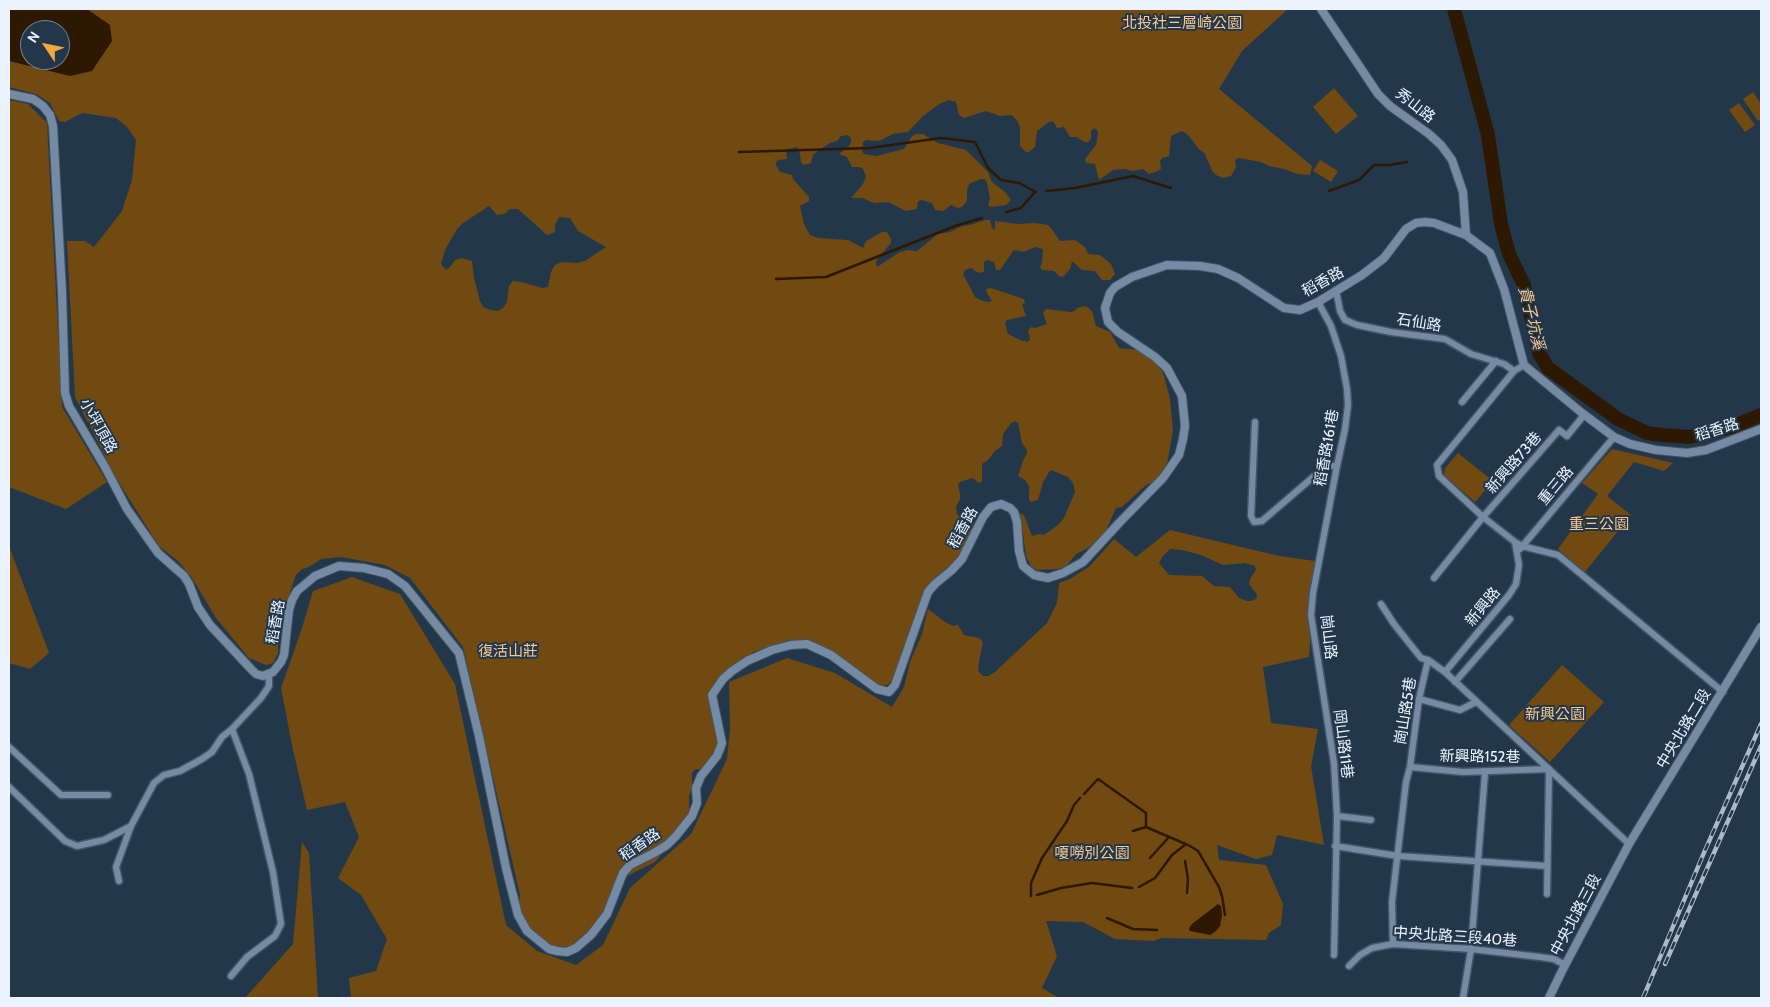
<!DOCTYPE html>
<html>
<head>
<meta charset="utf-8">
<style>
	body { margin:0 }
	#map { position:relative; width:1770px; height:1007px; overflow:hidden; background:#23374b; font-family:Cabin,sans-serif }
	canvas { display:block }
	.frame { position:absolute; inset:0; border:10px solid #eaf3fe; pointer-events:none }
	.north { position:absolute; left:20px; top:20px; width:50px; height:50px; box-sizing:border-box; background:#23374b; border:1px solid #738293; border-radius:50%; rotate:304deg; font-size:14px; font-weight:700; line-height:20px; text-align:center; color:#eaf3fe }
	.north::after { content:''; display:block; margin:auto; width:18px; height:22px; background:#f1a63f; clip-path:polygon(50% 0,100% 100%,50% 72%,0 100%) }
</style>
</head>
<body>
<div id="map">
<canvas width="1770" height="1007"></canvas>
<div class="frame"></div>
<div class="north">N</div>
</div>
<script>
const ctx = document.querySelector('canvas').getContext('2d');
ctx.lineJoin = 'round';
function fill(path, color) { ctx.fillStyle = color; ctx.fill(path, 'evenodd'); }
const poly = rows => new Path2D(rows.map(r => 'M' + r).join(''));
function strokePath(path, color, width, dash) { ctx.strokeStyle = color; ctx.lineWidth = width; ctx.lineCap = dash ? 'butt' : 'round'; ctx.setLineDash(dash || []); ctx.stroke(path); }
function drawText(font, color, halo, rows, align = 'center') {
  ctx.font = font + ' Cabin,"Noto Sans TC",sans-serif'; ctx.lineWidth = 4; ctx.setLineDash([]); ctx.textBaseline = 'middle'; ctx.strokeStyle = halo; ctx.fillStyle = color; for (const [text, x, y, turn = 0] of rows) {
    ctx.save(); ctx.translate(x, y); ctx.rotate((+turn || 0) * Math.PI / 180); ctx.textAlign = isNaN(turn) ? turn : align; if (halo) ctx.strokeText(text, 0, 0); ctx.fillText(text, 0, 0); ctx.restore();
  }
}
fill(poly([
	[9,9,1288,9,1242,51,1219,89,1312,166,1310,175,1298,174,1284,169,1269,166,1261,162,1239,158,1235,160,1236,167,1231,176,1223,178,1216,175,1212,171,1205,154,1198,148,1188,135,1182,131,1171,136,1169,156,1162,158,1160,161,1161,169,1158,171,1149,174,1143,169,1133,171,1125,169,1113,170,1099,180,1095,164,1086,163,1085,159,1096,145,1098,133,1097,130,1094,128,1091,131,1091,139,1088,142,1084,142,1077,137,1070,137,1064,127,1057,128,1053,121,1049,122,1037,131,1035,147,1029,152,1026,152,1020,146,1020,128,1018,122,1012,115,1000,116,986,111,964,118,959,115,956,102,949,100,939,104,922,117,908,132,893,134,879,141,866,140,863,142,862,151,864,154,876,156,904,149,912,136,916,134,923,134,938,143,966,150,988,172,992,182,1006,193,1011,200,1006,205,991,207,988,205,990,198,987,183,985,179,981,179,969,184,967,191,967,201,962,207,958,208,951,205,943,211,935,210,932,203,922,200,918,201,917,209,906,211,888,202,874,203,862,198,851,198,863,184,866,176,863,169,860,167,852,167,847,157,839,154,849,146,851,142,851,138,848,135,841,136,837,141,830,143,819,150,813,155,811,163,804,165,801,163,800,154,797,147,789,149,786,151,787,159,779,160,776,162,776,165,780,172,792,175,793,179,809,197,809,201,800,206,804,224,810,235,818,238,848,240,863,248,866,241,882,232,887,232,891,239,891,243,878,258,876,262,877,267,900,252,908,250,917,251,938,234,950,232,962,226,970,225,985,220,990,220,992,228,995,230,995,221,1019,224,1035,223,1048,225,1051,228,1060,241,1075,240,1085,247,1088,254,1100,255,1111,264,1115,274,1110,280,1102,280,1095,271,1082,270,1072,261,1070,269,1063,277,1059,276,1054,271,1042,270,1040,267,1042,263,1043,249,1035,247,1024,252,1014,250,1000,270,996,270,994,262,987,260,984,262,984,271,982,273,977,272,971,268,965,270,963,274,975,297,983,301,989,302,992,301,987,293,986,289,991,288,1024,299,1025,303,1022,304,1026,316,1007,320,1005,323,1008,334,1020,340,1028,342,1030,339,1028,331,1031,327,1035,328,1047,324,1043,313,1046,309,1071,312,1075,311,1077,308,1086,306,1092,311,1096,326,1110,332,1119,348,1139,350,1150,357,1163,372,1170,399,1173,431,1167,464,1156,481,1146,485,1122,507,1116,508,1104,535,1088,548,1076,554,1066,566,1059,569,1037,570,1031,566,1026,556,1023,534,1017,515,1020,513,1024,515,1032,536,1040,534,1044,535,1058,525,1064,518,1075,492,1074,487,1073,483,1068,477,1051,470,1049,472,1043,482,1038,500,1031,502,1029,499,1029,486,1025,480,1018,476,1023,461,1027,453,1027,450,1022,443,1018,423,1015,421,1011,423,1003,434,1002,446,995,451,988,460,982,464,982,481,979,483,973,478,969,479,960,482,958,485,960,493,960,499,956,507,957,514,960,517,974,520,969,541,953,563,937,576,937,580,893,680,887,685,880,686,806,641,791,640,753,652,748,659,722,679,715,681,713,687,725,750,724,753,718,758,715,765,710,770,698,769,694,770,692,773,692,789,689,796,689,811,685,826,655,862,625,877,616,885,610,895,606,908,585,942,570,947,553,946,549,945,524,923,517,914,520,895,463,647,410,578,385,565,341,557,321,559,309,567,302,569,296,575,291,589,278,634,278,653,273,663,266,665,249,658,216,618,192,578,178,561,159,546,116,478,75,397,67,241,85,241,94,247,122,211,132,180,136,140,127,127,116,118,82,113,65,122,59,121,50,103,36,94,9,87],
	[30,30,60,30,60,60,30,60],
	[489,206,497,215,504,214,510,209,518,209,547,235,555,232,555,225,559,217,570,218,578,231,606,247,585,261,577,263,562,262,555,265,551,272,548,287,542,288,521,282,513,281,509,286,507,302,503,308,498,311,490,310,483,307,480,301,474,278,472,261,462,258,455,260,451,266,446,270,441,264,445,250,457,229,463,223],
	[1334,88,1358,116,1336,134,1313,107],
	[1753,92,1761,104,1761,119,1758,121,1743,99],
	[9,100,28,104,47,123,62,407,107,482,66,509,9,487],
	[1739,103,1755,125,1745,132,1729,110],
	[1320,160,1338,171,1331,182,1313,171],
	[1612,449,1673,463,1664,471,1634,462,1607,496,1631,515,1585,572,1558,549,1598,494,1582,483],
	[1458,453,1493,481,1475,502,1444,475,1445,468],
	[1170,530,1279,556,1315,561,1309,657,1263,667,1271,723,1318,729,1311,766,1324,845,1277,835,1272,855,1256,859,1217,845,1219,860,1266,865,1283,904,1281,925,1269,933,1266,940,1161,938,1154,941,1115,939,1083,922,1046,921,1057,956,1042,988,1059,998,351,998,349,978,376,971,387,939,361,895,338,878,359,837,345,802,307,810,293,750,281,688,302,628,313,591,352,577,400,594,455,684,506,925,537,951,576,965,603,945,630,888,691,834,727,759,730,729,729,682,787,658,835,673,892,707,904,687,910,662,922,634,928,609,945,622,953,626,958,625,964,635,979,638,983,642,978,667,979,672,983,676,988,676,995,672,1047,623,1057,603,1059,583,1070,579,1090,566,1114,539,1136,557],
	[1170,549,1182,550,1201,555,1223,565,1245,563,1255,566,1256,570,1250,579,1249,584,1256,593,1257,598,1252,601,1247,601,1239,598,1230,587,1214,586,1202,576,1169,575,1159,563,1162,557],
	[9,546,49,653,30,669,9,663],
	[1562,665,1604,702,1550,762,1509,725],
	[302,842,309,853,318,998,245,998,293,944]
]), '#714a11');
fill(poly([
	[9,9,87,9,110,25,112,41,92,71,70,76,9,61],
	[30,30,60,30,60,60,30,60],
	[1218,904,1221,906,1222,916,1220,926,1216,931,1210,935,1190,931,1189,928,1192,924]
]), '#2d1901');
strokePath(poly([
	[739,152,870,148,941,138,975,142,988,168,1001,180,1019,183,1036,192],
	[1046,191,1075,188,1133,176,1171,188],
	[1329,191,1359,180,1374,165,1389,165,1407,162],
	[1006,212,1021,208,1035,192],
	[776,279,826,277,955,226,982,218],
	[1616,421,1617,418],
	[1084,794,1098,779,1146,813,1146,827,1188,845],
	[1133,831,1146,827],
	[1190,846,1198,851,1219,887,1222,896,1225,915],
	[1150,858,1169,837],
	[1185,861,1188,879,1187,893],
	[1139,887,1155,878,1172,855,1186,844],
	[1037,895,1061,888,1092,883,1132,888],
	[1031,896,1031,883,1042,858,1067,821,1074,805,1080,798],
	[1107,918,1133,929,1157,930]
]), '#2d1901', 2.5);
strokePath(poly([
	[1454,9,1488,135,1501,224,1509,254,1524,285,1539,353,1548,368,1618,419,1647,433,1662,435,1689,437,1731,427,1761,415]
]), '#2d1901', 14);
const minor = poly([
	[1336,290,1340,311,1345,320,1357,325,1391,332,1445,339,1471,354,1504,364,1514,371],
	[1318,302,1331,326,1341,356,1347,389,1348,405,1345,429,1337,466,1313,593,1311,615,1334,763,1337,816,1334,955],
	[1462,402,1496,361],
	[1255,422,1251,516,1254,522,1262,521,1326,466,1337,466],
	[1515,542,1522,546,1558,555,1723,692],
	[1520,549,1614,437],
	[1434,578,1483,517,1559,430,1567,436,1584,415],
	[1381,604,1394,624,1421,658,1428,660,1445,672,1629,844],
	[1445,672,1509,595,1516,584,1519,565,1515,542,1483,517,1439,476,1437,465,1514,371,1524,365],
	[1455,682,1510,619],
	[1419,699,1460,710,1476,702],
	[9,747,61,795,108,795],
	[1410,767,1463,772,1549,769,1547,894],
	[9,787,65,841,77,846,104,840,131,826,154,783,164,775,180,771,202,759,212,752,222,737,232,729],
	[1337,816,1371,820],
	[1335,846,1398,856,1547,866],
	[119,881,116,867,131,826],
	[1393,944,1392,902,1406,782,1410,767,1419,699,1428,660],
	[1349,966,1360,955,1372,948,1393,944,1471,949,1540,957,1554,959,1565,965],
	[231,976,247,957,275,936,281,924,273,872,249,774,232,729,261,698,269,686,269,675],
	[1463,998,1471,949,1485,773]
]);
const tertiary = poly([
	[1321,9,1378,94,1390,106,1429,134,1441,145,1452,160,1463,192,1466,235],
	[9,94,33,99,43,106,50,115,53,126,62,292,65,393,69,406,105,467,127,509,158,553,184,576,189,584,198,607,210,625,251,669,256,674,263,676,273,672,281,662,284,655,289,610,292,600,297,591,315,576,339,566,364,568,388,574,405,586,459,653,479,736,506,868,518,915,527,931,549,949,557,951,567,952,576,948,591,935,607,914,623,873,630,865,654,853,667,845,676,836,692,816,697,803,696,788,701,776,717,756,722,743,712,695,723,679,732,671,747,661,772,650,791,645,807,644,831,655,877,689,889,692,895,685,928,592,935,584,952,570,962,559,983,517,991,507,1001,504,1010,508,1014,512,1017,522,1019,551,1023,566,1034,575,1048,578,1063,573,1083,562,1120,522,1163,478,1179,455,1183,439,1185,426,1182,396,1167,368,1155,357,1118,332,1108,322,1105,308,1110,293,1115,287,1132,277,1167,265,1200,266,1218,269,1238,278,1284,308,1300,310,1318,302,1362,275,1384,258,1406,229,1416,223,1425,222,1434,223,1466,235,1490,253,1504,289,1524,365,1582,413,1614,437,1630,444,1656,450,1687,453,1706,450,1761,429],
	[1549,998,1561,973,1629,844,1761,627]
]);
strokePath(minor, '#455566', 9);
strokePath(tertiary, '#455566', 10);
strokePath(minor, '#758ba3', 6);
strokePath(tertiary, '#758ba3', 8);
const rail = poly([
	[1665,964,1761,746],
	[1643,998,1703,855,1761,724]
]);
strokePath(rail, '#acb9c7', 4.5);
strokePath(rail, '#23374b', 2.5, [8]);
drawText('15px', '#f9c88e', '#23374b', [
	["北投社三層崎公園",1182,24],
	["重三公園",1599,525],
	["復活山莊",508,652],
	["新興公園",1555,715],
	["嗄嘮別公園",1092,854]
]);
drawText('15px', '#eaf3fe', '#23374b', [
	["秀山路",1415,106,38],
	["稻香路",1323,282,-29],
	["石仙路",1419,323,9],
	["小坪頂路",98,426,61],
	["稻香路",1717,430,-17],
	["稻香路161巷",1327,448,-80],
	["新興路73巷",1514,463,-49],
	["重三路",1556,486,-50],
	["稻香路",963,528,-61],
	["新興路",1483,607,-51],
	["稻香路",276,622,-80],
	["崗山路",1328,637,83],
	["崗山路5巷",1406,711,-81],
	["中央北路二段",1684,729,-59],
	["岡山路11巷",1343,744,83],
	["新興路152巷",1480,757,1],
	["稻香路",640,845,-34],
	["中央北路三段",1576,915,-62],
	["中央北路三段40巷",1455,937,4]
]);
drawText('italic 16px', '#f7c78d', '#23374b', [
	["貴子坑溪",1531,318,76]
]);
</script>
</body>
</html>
